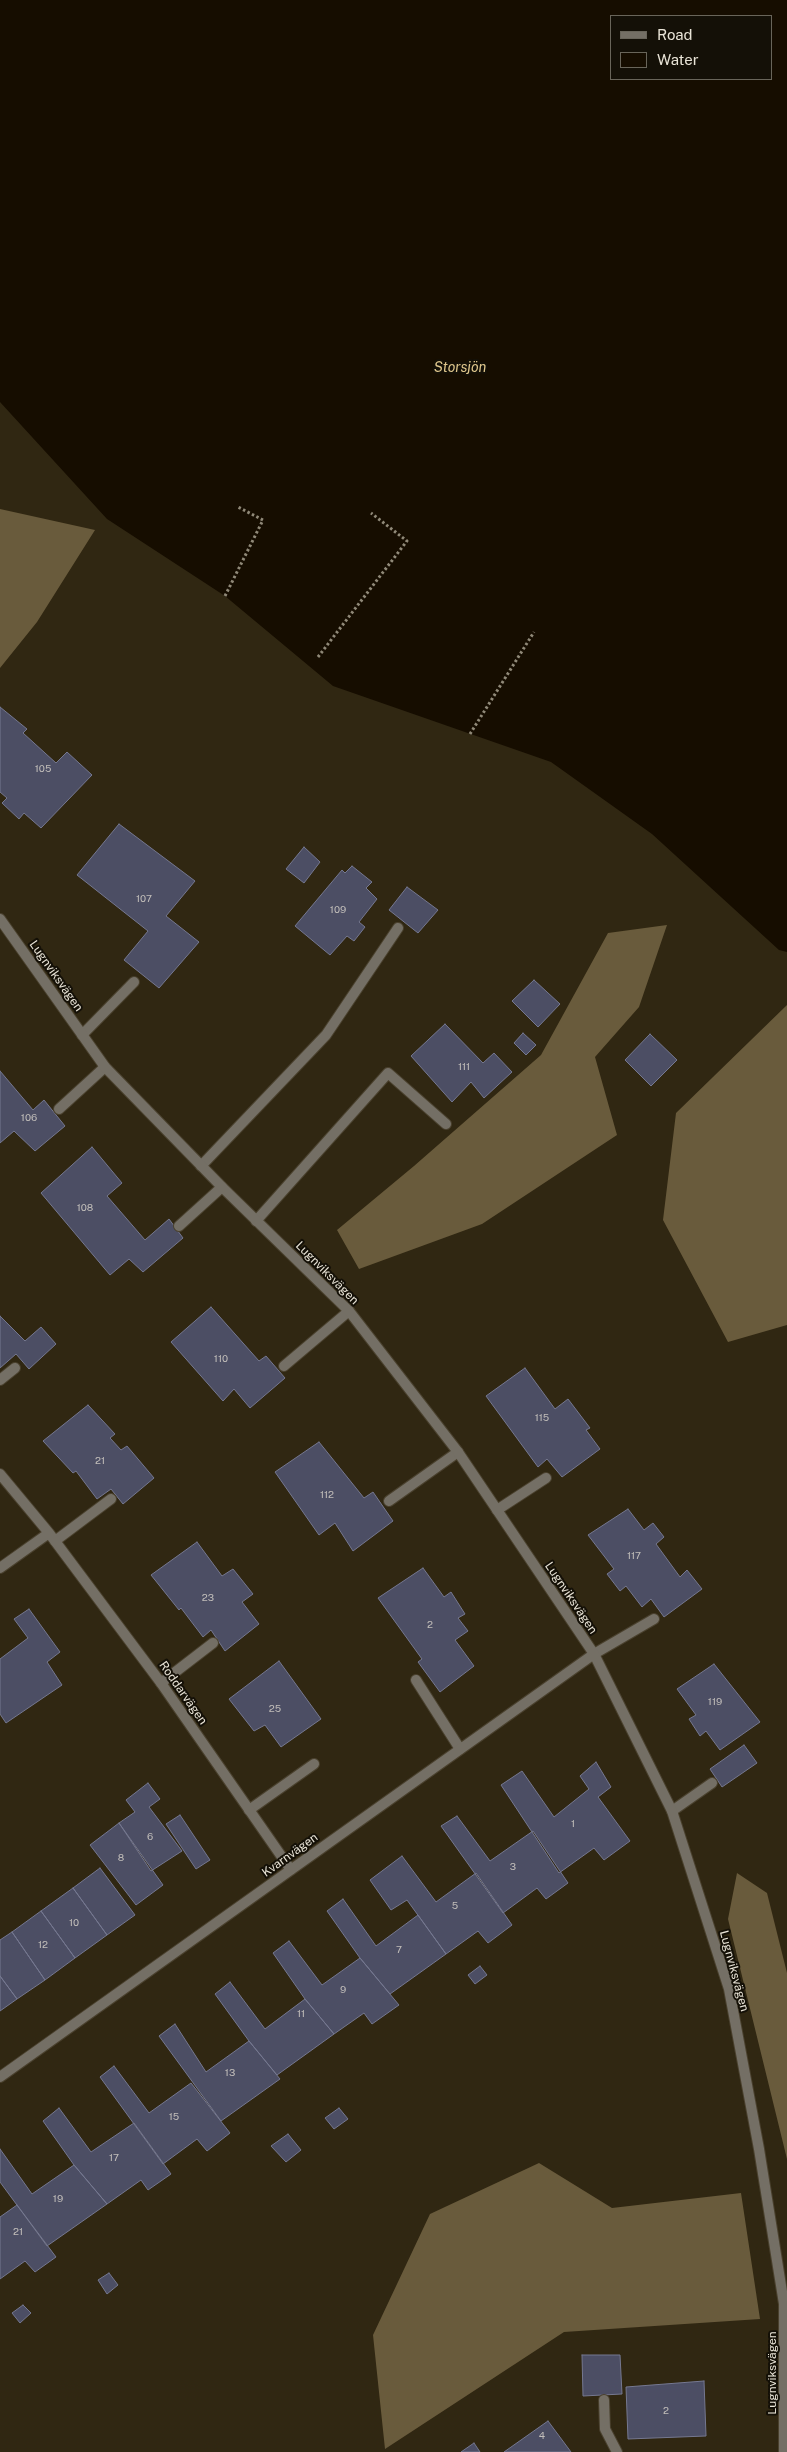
<!DOCTYPE html>
<html>
<head>
<meta charset="utf-8">
<style>
	body { margin:0 }
	#map { position:relative; width:787px; height:2452px; overflow:hidden; background:#302712; font-family:"Public Sans",sans-serif }
	canvas { display:block }
	.legend { position:absolute; left:610px; top:15px; width:162px; height:65px; box-sizing:border-box; background:#141007; border:1px solid #69655a; margin:0; padding:6px 9px; list-style:none; font-size:15px; color:#e9e4d7 }
	.legend li { display:flex; align-items:center; gap:10px; height:25px }
	.legend b { width:25px; border:1px solid #69655a }
</style>
</head>
<body>
<div id="map">
<canvas width="787" height="2452"></canvas>
<ul class="legend">
<li><b style="height:6px;background:#746f65"></b>Road</li>
<li><b style="height:14px;background:#160d00"></b>Water</li>
</ul>
</div>
<script>
const ctx = document.querySelector('canvas').getContext('2d');
ctx.lineJoin = 'round';
function fill(path, color) { ctx.fillStyle = color; ctx.fill(path, 'evenodd'); }
const poly = rows => new Path2D(rows.map(r => 'M' + r).join(''));
function strokePath(path, color, width, dash) { ctx.strokeStyle = color; ctx.lineWidth = width; ctx.lineCap = dash ? 'butt' : 'round'; ctx.setLineDash(dash || []); ctx.stroke(path); }
function drawText(font, color, halo, rows, align = 'center') {
  ctx.font = font + ' "Public Sans",sans-serif'; ctx.lineWidth = 4; ctx.setLineDash([]); ctx.textBaseline = 'middle'; ctx.strokeStyle = halo; ctx.fillStyle = color; for (const [text, x, y, turn = 0] of rows) {
    ctx.save(); ctx.translate(x, y); ctx.rotate((+turn || 0) * Math.PI / 180); ctx.textAlign = isNaN(turn) ? turn : align; if (halo) ctx.strokeText(text, 0, 0); ctx.fillText(text, 0, 0); ctx.restore();
  }
}
fill(poly([
	[0,509,95,530,37,622,0,668],
	[667,925,639,1007,595,1057,617,1135,482,1224,359,1269,337,1230,414,1166,541,1055,608,933],
	[787,1005,787,1325,728,1342,663,1220,676,1113],
	[737,1873,767,1893,787,1973,787,2159,728,1919],
	[539,2163,612,2208,741,2193,760,2319,564,2332,385,2449,373,2335,430,2214]
]), '#695b3c');
fill(poly([
	[0,0,787,0,787,952,779,950,652,834,551,762,333,686,225,596,107,519,0,402],
	[611,16,771,16,771,79,611,79]
]), '#160d00');
const building = poly([
	[0,707,27,729,23,733,56,763,67,752,92,775,41,828,24,813,19,819,2,803,7,798,0,792,0,707],
	[119,824,195,881,166,916,199,942,159,988,124,960,148,931,77,875,119,824],
	[304,847,320,862,304,883,286,869,304,847],
	[352,866,372,882,366,888,377,899,359,922,365,927,354,941,347,936,330,955,295,926,342,870,345,873,352,866],
	[407,887,438,910,418,933,389,910,407,887],
	[534,980,560,1004,538,1027,512,1001,534,980],
	[445,1024,483,1063,494,1053,512,1072,484,1098,471,1082,452,1102,411,1056,445,1024],
	[523,1033,536,1045,526,1055,514,1043,523,1033],
	[650,1034,677,1060,651,1086,625,1060,650,1034],
	[0,1071,33,1110,44,1100,65,1126,35,1151,14,1131,0,1143,0,1071],
	[92,1147,122,1183,107,1196,145,1240,169,1219,183,1238,143,1272,129,1259,110,1275,41,1193,92,1147],
	[211,1307,259,1361,266,1356,285,1378,250,1408,234,1389,223,1401,171,1342,211,1307],
	[0,1316,25,1341,41,1327,56,1344,29,1369,16,1354,0,1368,0,1316],
	[525,1368,555,1409,568,1399,590,1428,586,1430,600,1449,562,1477,547,1459,538,1467,486,1396,525,1368],
	[88,1405,115,1434,110,1438,121,1450,127,1446,154,1478,123,1504,111,1489,97,1499,76,1471,73,1473,43,1441,88,1405],
	[319,1442,364,1498,373,1492,393,1521,353,1551,335,1523,319,1535,275,1472,319,1442],
	[628,1509,644,1530,653,1523,664,1537,656,1544,680,1577,687,1570,702,1589,664,1617,651,1599,642,1607,626,1586,620,1591,607,1574,614,1569,588,1535,628,1509],
	[197,1542,222,1576,233,1569,253,1594,242,1602,259,1624,225,1651,211,1630,203,1637,181,1608,179,1610,151,1575,197,1542],
	[423,1568,444,1597,451,1592,465,1614,458,1618,468,1631,455,1640,474,1666,440,1692,418,1662,422,1659,378,1598,423,1568],
	[29,1609,60,1652,47,1662,62,1685,6,1723,0,1714,0,1659,28,1638,14,1619,29,1609],
	[279,1661,321,1719,281,1747,265,1725,254,1731,229,1699,279,1661],
	[714,1664,760,1722,720,1750,706,1731,700,1736,689,1719,696,1715,677,1689,714,1664],
	[744,1745,757,1763,722,1787,710,1769,744,1745],
	[596,1762,611,1787,598,1797,630,1841,604,1860,594,1848,559,1873,501,1785,522,1771,554,1817,589,1789,580,1776,596,1762],
	[148,1783,160,1799,149,1807,182,1851,151,1871,119,1823,135,1812,126,1800,148,1783],
	[180,1815,210,1860,196,1869,166,1824,180,1815],
	[457,1816,490,1861,533,1831,568,1883,546,1899,537,1888,503,1913,441,1826,457,1816],
	[119,1823,163,1885,136,1905,90,1845,119,1823],
	[402,1856,436,1902,476,1873,512,1925,488,1943,478,1931,446,1954,407,1900,391,1910,370,1880,402,1856],
	[100,1868,135,1915,107,1935,73,1888,100,1868],
	[73,1888,107,1935,75,1958,41,1911,73,1888],
	[343,1899,376,1946,418,1915,446,1954,390,1994,360,1958,327,1911,343,1899],
	[41,1911,75,1958,45,1980,12,1932,41,1911],
	[12,1932,45,1980,17,1999,0,1976,0,1940,12,1932],
	[289,1941,322,1985,360,1958,399,2005,372,2024,364,2013,334,2034,305,1999,273,1953,289,1941],
	[480,1966,487,1975,475,1984,468,1975,480,1966],
	[0,1976,17,1999,0,2011,0,1976],
	[230,1982,265,2029,305,1999,334,2034,277,2075,249,2041,215,1994,230,1982],
	[175,2024,206,2072,249,2041,280,2079,221,2121,159,2036,175,2024],
	[114,2066,149,2113,191,2083,230,2133,207,2151,197,2139,163,2164,100,2077,114,2066],
	[59,2108,91,2152,134,2123,171,2174,148,2190,141,2180,107,2204,74,2165,43,2121,59,2108],
	[339,2108,348,2119,334,2129,325,2118,339,2108],
	[288,2134,301,2150,286,2162,271,2146,288,2134],
	[0,2149,32,2194,74,2165,107,2204,47,2246,0,2182,0,2149],
	[17,2205,56,2257,35,2272,25,2261,0,2279,0,2217,17,2205],
	[109,2273,118,2285,107,2294,98,2280,109,2273],
	[23,2305,31,2313,20,2323,12,2313,23,2305],
	[582,2355,620,2355,622,2394,583,2396,582,2355],
	[704,2381,706,2436,628,2439,626,2387,704,2381],
	[548,2421,571,2452,504,2452,548,2421],
	[474,2443,480,2452,461,2452,474,2443]
]);
fill(building, '#4c4e64');
strokePath(building, '#757890', 1);
const service = poly([
	[82,1035,134,982],
	[59,1109,105,1067],
	[201,1166,326,1035,398,928],
	[256,1221,388,1073,446,1124],
	[179,1226,222,1187],
	[284,1366,349,1311],
	[0,1380,15,1368],
	[389,1501,458,1452],
	[497,1510,546,1478],
	[55,1541,111,1499],
	[594,1654,654,1619],
	[416,1680,460,1749],
	[161,1683,213,1643],
	[249,1810,314,1764],
	[672,1811,712,1783],
	[604,2400,605,2429,617,2452]
]);
const minor = poly([
	[0,919,105,1067,222,1187,349,1311,458,1452,594,1654,672,1811,729,1989,759,2149,784,2304,784,2452],
	[0,1474,49,1533,161,1683,291,1870],
	[0,1568,49,1533],
	[0,2077,594,1654]
]);
strokePath(service, '#4a412e', 12);
strokePath(minor, '#4a412e', 12);
strokePath(poly([
	[225,596,263,520,238,507],
	[318,657,407,541,371,513],
	[470,734,534,632]
]), '#908978', 3, [2.5, 2.5]);
strokePath(service, '#746f65', 10);
strokePath(minor, '#746f65', 10);
drawText('10px', '#c2beba', null, [
	["105",43,769],
	["107",144,899],
	["109",338,910],
	["111",464,1067],
	["106",29,1118],
	["108",85,1208],
	["110",221,1359],
	["115",542,1418],
	["21",100,1461],
	["112",327,1495],
	["117",634,1556],
	["23",208,1598],
	["2",430,1625],
	["119",715,1702],
	["25",275,1709],
	["1",573,1824],
	["6",150,1837],
	["8",121,1858],
	["3",513,1867],
	["5",455,1906],
	["10",74,1923],
	["12",43,1945],
	["7",399,1950],
	["9",343,1990],
	["11",301,2014],
	["13",230,2073],
	["15",174,2117],
	["17",114,2158],
	["19",58,2199],
	["21",18,2232],
	["2",666,2411],
	["4",542,2436]
]);
drawText('12px', '#e9e4d7', '#141007', [
	["Lugnviksvägen",56,976,55],
	["Lugnviksvägen",327,1273,45],
	["Lugnviksvägen",571,1598,56],
	["Roddarvägen",183,1693,55],
	["Kvarnvägen",290,1855,-36],
	["Lugnviksvägen",734,1971,75],
	["Lugnviksvägen",772,2373,-90]
]);
drawText('italic 14px', '#dfc68c', '#141007', [
	["Storsjön",460,368]
]);
</script>
</body>
</html>
